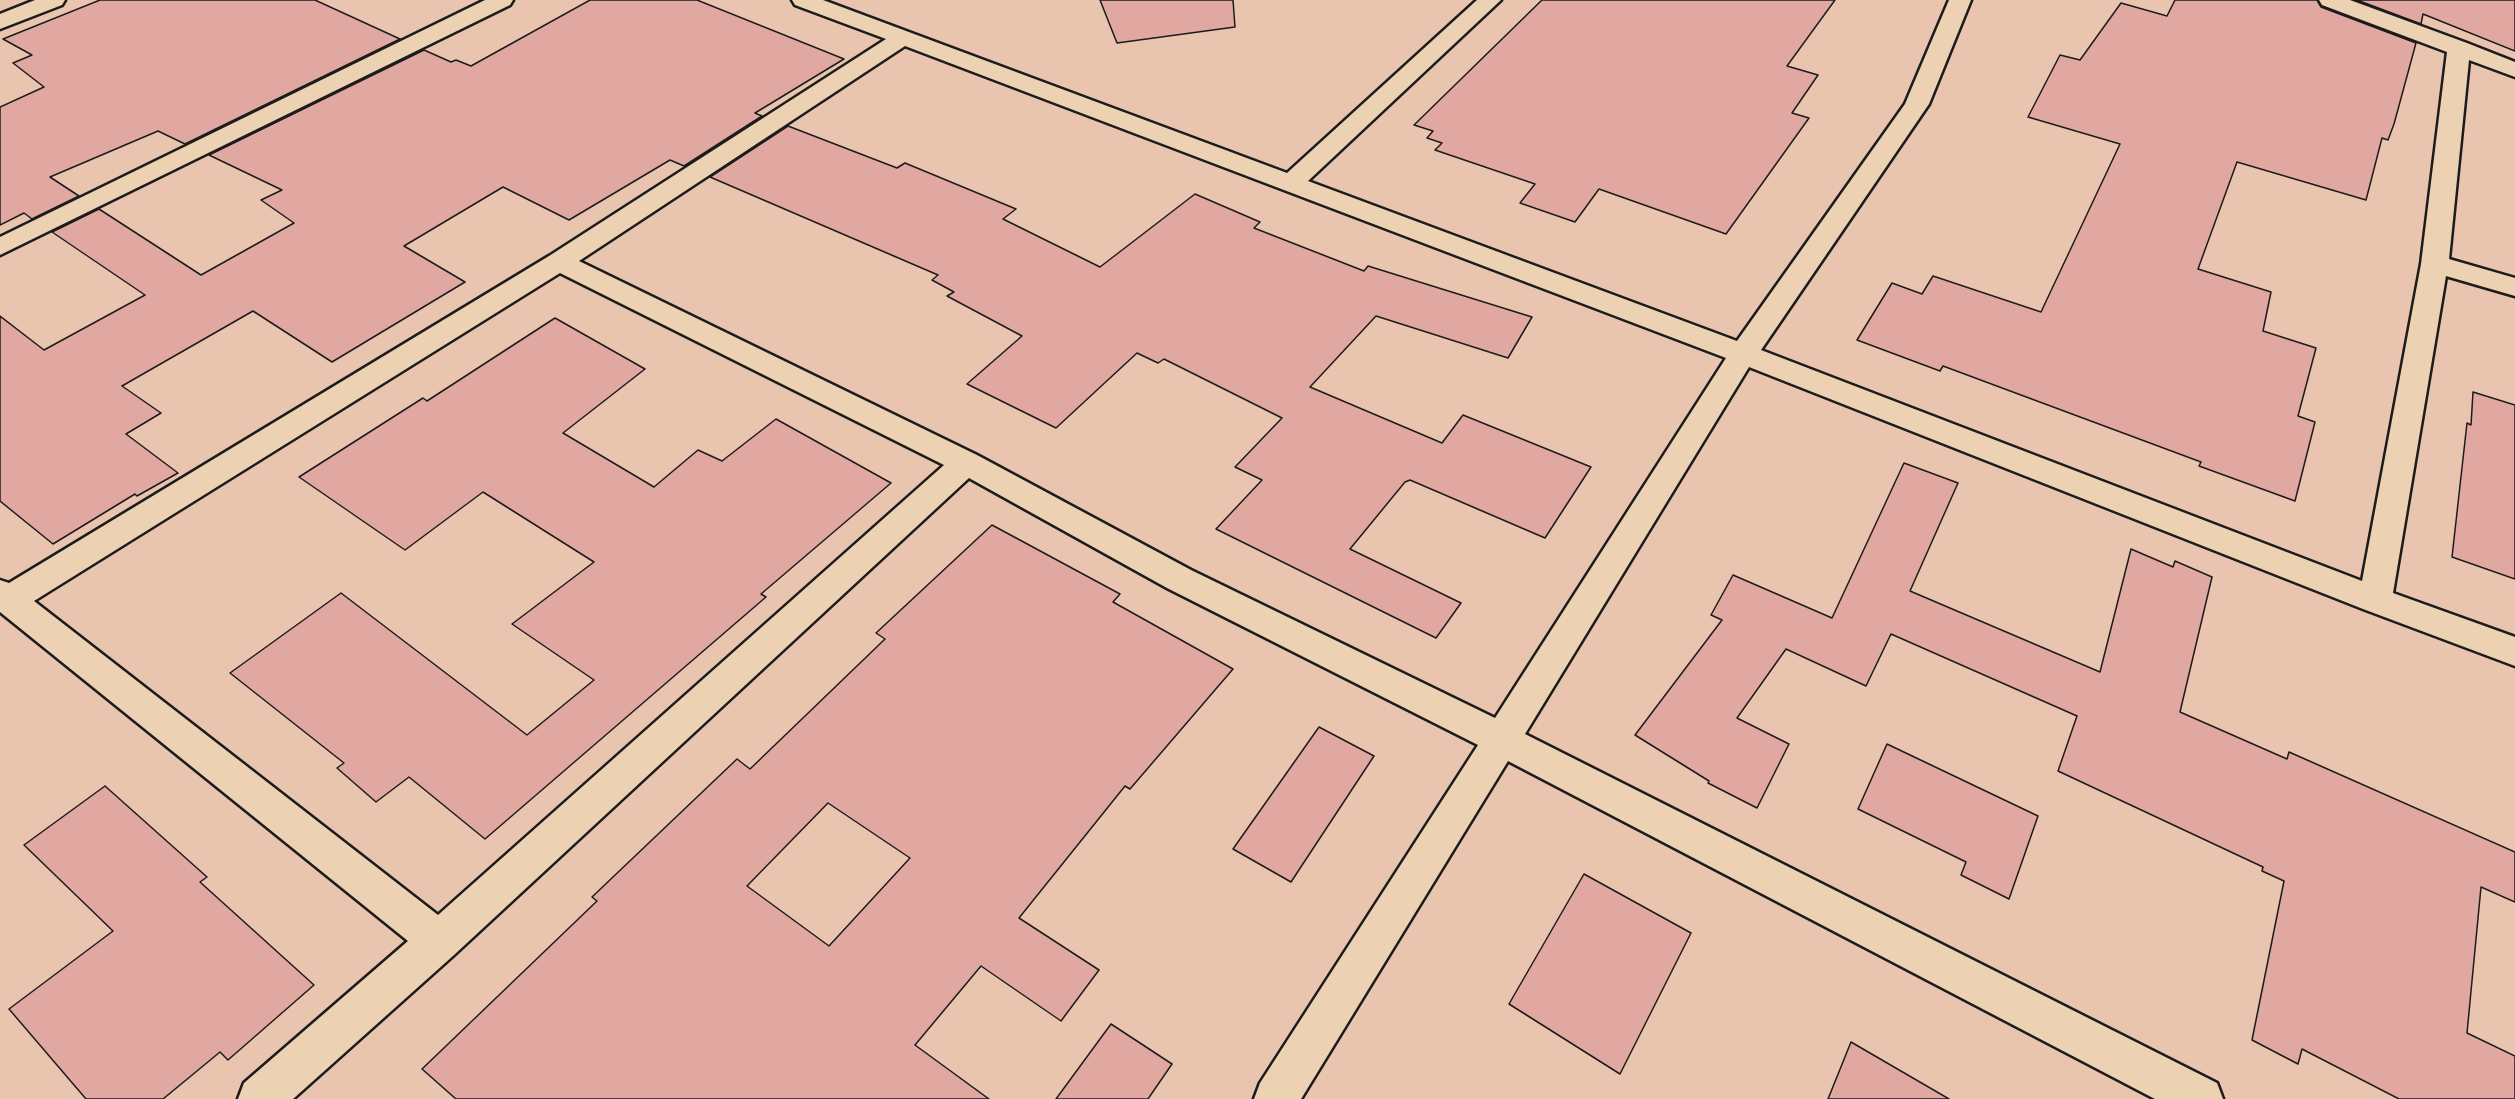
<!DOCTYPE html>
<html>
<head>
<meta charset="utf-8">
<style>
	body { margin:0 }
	canvas { display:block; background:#e9c4ae }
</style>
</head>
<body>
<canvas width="2515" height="1099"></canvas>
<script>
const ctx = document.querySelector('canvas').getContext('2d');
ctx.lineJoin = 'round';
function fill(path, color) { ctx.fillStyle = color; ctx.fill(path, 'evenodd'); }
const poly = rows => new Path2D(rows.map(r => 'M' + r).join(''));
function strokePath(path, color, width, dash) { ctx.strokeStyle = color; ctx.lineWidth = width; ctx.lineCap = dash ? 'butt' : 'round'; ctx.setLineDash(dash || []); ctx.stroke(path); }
const building = poly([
	[100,0,315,0,400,39,185,144,158,131,50,177,79,196,32,219,24,213,0,225,0,107,44,87,13,63,32,55,3,39,100,0],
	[590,0,697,0,844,59,755,113,762,116,684,166,670,160,569,220,503,187,404,246,465,282,332,362,253,311,122,386,161,413,126,434,178,473,137,496,135,494,53,544,0,501,0,316,44,350,145,295,52,232,99,209,201,275,294,223,261,200,282,190,209,155,424,50,451,62,456,60,471,66,590,0],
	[1100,0,1233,0,1235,27,1117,43,1100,0],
	[1542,0,1835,0,1787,66,1818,75,1792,113,1809,118,1726,234,1599,189,1575,222,1520,203,1535,184,1435,150,1442,143,1427,138,1433,131,1414,125,1542,0],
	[2175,0,2317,0,2321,7,2416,43,2394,124,2388,140,2382,138,2366,200,2237,162,2198,269,2271,292,2263,331,2316,348,2298,416,2315,422,2295,501,2199,466,2201,462,1943,366,1940,371,1857,340,1892,283,1922,294,1933,276,2041,312,2120,144,2028,117,2060,55,2080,60,2121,3,2167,16,2175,0],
	[2357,0,2515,0,2515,51,2423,14,2421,24,2357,0],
	[788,126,897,168,905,163,1016,209,1003,219,1100,267,1195,194,1260,222,1254,228,1364,271,1368,266,1532,317,1508,358,1376,316,1310,387,1442,443,1463,415,1591,467,1545,538,1410,480,1405,482,1350,549,1461,603,1436,638,1216,529,1262,480,1235,467,1282,418,1164,359,1158,363,1137,353,1056,428,967,384,1022,336,947,296,954,292,932,280,938,275,710,177,788,126],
	[555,318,645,369,563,433,654,487,698,450,722,461,776,419,891,483,761,594,766,597,485,839,409,777,376,802,337,768,344,763,230,673,341,593,527,735,594,680,512,624,594,562,483,492,405,550,299,477,423,398,427,401,555,318],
	[2473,392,2515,405,2515,579,2452,557,2467,423,2471,425,2473,392],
	[1904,463,1958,483,1910,591,2100,672,2131,549,2173,567,2175,561,2212,577,2180,712,2287,759,2289,752,2515,852,2515,902,2481,887,2467,1033,2515,1056,2515,1099,2399,1099,2302,1049,2298,1064,2252,1040,2284,881,2262,871,2263,867,2058,771,2077,716,1891,634,1866,686,1786,649,1737,718,1789,744,1757,808,1708,783,1709,781,1635,735,1722,620,1711,615,1733,575,1832,618,1904,463],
	[992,525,1120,594,1113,602,1233,669,1130,789,1125,786,1019,918,1099,970,1061,1021,981,966,915,1045,989,1099,456,1099,422,1069,597,901,592,897,737,759,750,769,885,639,876,633,992,525],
	[828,803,910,858,829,946,747,886,828,803],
	[1319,727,1374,756,1291,882,1233,849,1319,727],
	[1887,744,2038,816,2009,899,1961,875,1966,862,1858,809,1887,744],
	[105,786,207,877,200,882,314,985,228,1060,220,1052,163,1099,86,1099,9,1009,113,931,24,845,105,786],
	[1584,874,1691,933,1620,1074,1509,1004,1584,874],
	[1111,1024,1172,1064,1148,1099,1056,1099,1111,1024],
	[1851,1042,1949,1099,1828,1099,1851,1042]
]);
fill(building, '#e1a7a1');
strokePath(building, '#1c1c1c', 1.5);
const minor = poly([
	[35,0,65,0,62,5,0,29,0,14,35,0],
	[485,0,513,0,510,5,0,255,0,237,485,0],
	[792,0,823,0,1287,173,1477,0,1501,0,1308,181,1737,341,1905,104,1949,0,1971,0,1929,104,1761,350,2362,581,2421,264,2447,52,2322,5,2319,0,2350,0,2467,43,2515,62,2515,77,2469,60,2449,259,2515,278,2515,296,2446,276,2393,593,2515,637,2515,666,2363,609,1749,367,1525,734,2217,1083,2223,1099,2155,1099,1508,761,1301,1099,1254,1099,1260,1083,1478,745,1167,588,969,478,454,955,293,1099,238,1099,244,1083,408,941,0,612,0,580,9,583,549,256,886,39,795,5,792,0],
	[905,46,1726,358,1495,718,1191,570,977,455,579,261,905,46],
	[560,273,944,465,438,915,34,601,560,273]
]);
strokePath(minor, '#1c1c1c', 5);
fill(minor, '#ecd1b3');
</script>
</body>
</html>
